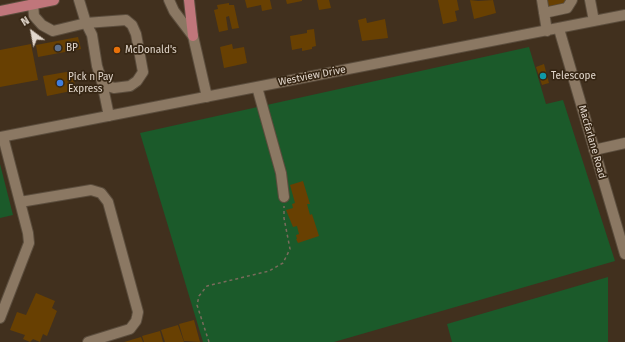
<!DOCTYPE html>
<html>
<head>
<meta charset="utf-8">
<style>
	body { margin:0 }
	#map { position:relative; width:625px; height:342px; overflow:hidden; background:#41301e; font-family:"Fira Sans",sans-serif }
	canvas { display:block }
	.north { position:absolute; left:12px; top:12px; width:40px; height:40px; -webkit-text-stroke:3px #362614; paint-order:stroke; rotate:328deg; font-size:11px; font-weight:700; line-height:16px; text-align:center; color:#e2d7cc }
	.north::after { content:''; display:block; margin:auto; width:14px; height:18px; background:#e2d7cc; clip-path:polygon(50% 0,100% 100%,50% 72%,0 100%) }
</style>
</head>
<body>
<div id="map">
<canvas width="625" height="342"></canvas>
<div class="north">N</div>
</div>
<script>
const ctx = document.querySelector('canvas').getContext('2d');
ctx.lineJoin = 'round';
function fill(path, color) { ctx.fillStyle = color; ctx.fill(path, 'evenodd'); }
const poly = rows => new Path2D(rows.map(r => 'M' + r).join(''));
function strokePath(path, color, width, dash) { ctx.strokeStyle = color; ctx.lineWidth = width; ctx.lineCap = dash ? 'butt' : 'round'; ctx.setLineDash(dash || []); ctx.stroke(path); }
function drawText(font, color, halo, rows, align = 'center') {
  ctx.font = font + ' "Fira Sans",sans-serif'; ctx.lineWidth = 3.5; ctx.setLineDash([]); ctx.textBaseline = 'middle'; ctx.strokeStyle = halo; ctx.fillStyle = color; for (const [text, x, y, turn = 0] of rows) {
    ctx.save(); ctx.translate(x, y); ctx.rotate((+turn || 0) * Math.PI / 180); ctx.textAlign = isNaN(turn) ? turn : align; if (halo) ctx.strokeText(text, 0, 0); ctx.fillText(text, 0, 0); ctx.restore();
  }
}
fill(poly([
	[529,47,546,104,563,100,615,261,334,342,203,342,140,133],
	[0,164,13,215,0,218],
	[608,277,608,342,452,342,447,324]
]), '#1b5a2a');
fill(poly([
	[245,0,270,0,272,9,262,11,261,5,247,8],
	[286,0,302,0,302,1,287,4],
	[317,0,329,0,331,8,319,10],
	[438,0,457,0,459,10,455,11,457,21,443,24],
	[470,0,478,1,493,0,496,13,474,19],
	[544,0,565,0,566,4,546,7],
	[229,3,229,5,234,5,239,28,232,29,229,16,226,17,228,30,219,32,214,10,218,9,217,5],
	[366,18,367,23,385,19,388,38,362,41,358,20],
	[314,29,316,46,312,47,312,49,302,51,302,48,292,50,290,36,307,33,307,30],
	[78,37,81,49,38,57,36,45],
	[31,44,38,80,0,87,0,50],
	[232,44,233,49,244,47,247,63,224,68,220,47],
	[544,64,549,83,542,85,536,67],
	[72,71,76,90,47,96,43,76],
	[303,181,310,204,307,204,310,215,312,214,319,236,298,243,296,239,297,239,296,235,299,234,297,226,293,227,286,210,293,208,292,204,295,203,290,185],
	[36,293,55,301,52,308,57,311,47,336,43,334,40,342,33,339,30,342,23,339,25,335,10,330,17,312,26,315],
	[194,320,200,342,184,341,179,324],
	[178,325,184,342,165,342,161,330],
	[160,331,163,342,144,342,142,336],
	[141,337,143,342,124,342]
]), '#684002');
const minor = poly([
	[169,0,174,11,193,36,207,97],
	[542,0,547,31],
	[590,0,594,21],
	[33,4,34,16,42,25,53,31,86,23,126,20,132,25,136,34,143,72,137,81,130,86,114,88,105,85,102,82,97,66,92,35,86,23,79,0],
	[544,13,567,8,572,0],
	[559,29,625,254],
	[106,86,104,92,109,116],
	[257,87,281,173,284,197],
	[0,137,625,15],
	[594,150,625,143],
	[20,202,91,190,101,193,108,202,138,312,137,317,136,321,130,329,88,342],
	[0,318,29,243,28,233,3,137]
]);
const major = poly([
	[189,0,193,36],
	[0,11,54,0]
]);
strokePath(minor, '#5b4d3d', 12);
strokePath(major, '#5b4d3d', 12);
strokePath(poly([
	[209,342,197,305,199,296,207,286,269,271,283,263,290,249,284,218,284,206]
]), '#7a6b5c', 1.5, [3, 3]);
strokePath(minor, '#8b7863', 10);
strokePath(major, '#c0767b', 10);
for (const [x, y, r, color] of [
	[58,48,4,"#5c6f8a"],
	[117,50,4,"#e8710a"],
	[543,76,4,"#0f9aa8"],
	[60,83,4,"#3f7fe0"]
]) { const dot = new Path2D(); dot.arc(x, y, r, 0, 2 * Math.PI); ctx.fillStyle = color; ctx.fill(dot); strokePath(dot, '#362614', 1.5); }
drawText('10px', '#e2d7cc', '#362614', [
	["BP",66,48],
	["McDonald's",125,50],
	["Telescope",551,76],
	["Pick n Pay",68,77],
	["Express",68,89]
], 'left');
drawText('10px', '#e2d7cc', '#362614', [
	["Westview Drive",312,76,-11],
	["Macfarlane Road",592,142,74]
]);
</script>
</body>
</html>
